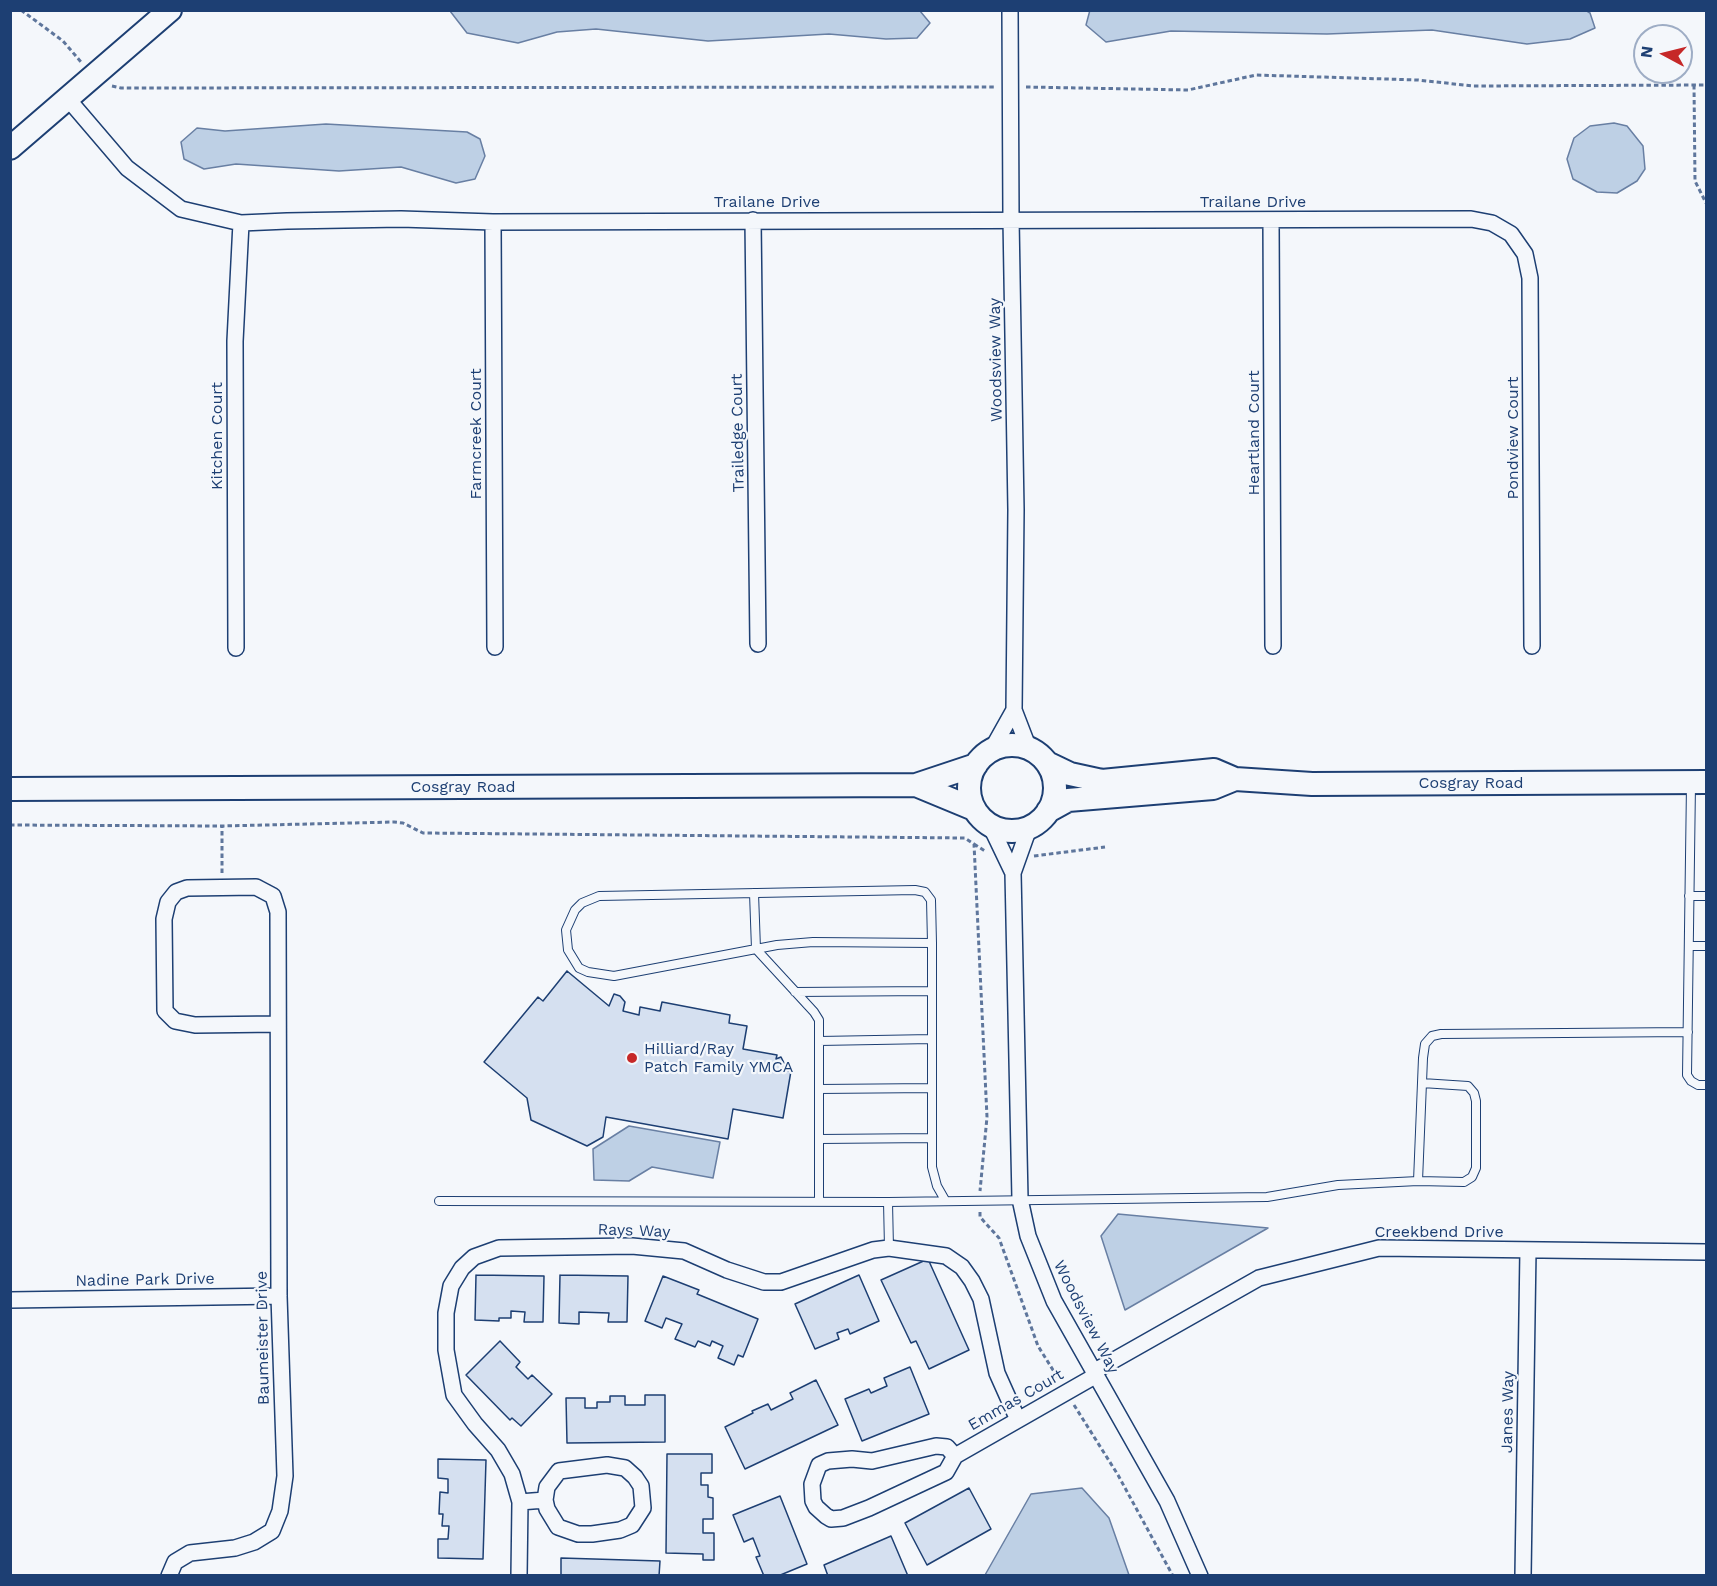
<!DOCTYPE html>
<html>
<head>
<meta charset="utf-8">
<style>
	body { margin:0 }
	#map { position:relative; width:1717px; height:1586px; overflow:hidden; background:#f4f7fb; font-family:"Work Sans",sans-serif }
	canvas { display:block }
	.frame { position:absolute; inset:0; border:12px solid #1d3f73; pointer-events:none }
	.north { position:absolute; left:1633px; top:24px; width:60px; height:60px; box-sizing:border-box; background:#f4f7fb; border:2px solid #9eadc5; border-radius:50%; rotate:277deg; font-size:16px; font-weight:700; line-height:24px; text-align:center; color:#1d3f73 }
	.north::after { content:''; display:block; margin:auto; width:21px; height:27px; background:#c62828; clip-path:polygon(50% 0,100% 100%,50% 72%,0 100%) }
</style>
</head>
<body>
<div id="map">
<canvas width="1717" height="1586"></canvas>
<div class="frame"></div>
<div class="north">N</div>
</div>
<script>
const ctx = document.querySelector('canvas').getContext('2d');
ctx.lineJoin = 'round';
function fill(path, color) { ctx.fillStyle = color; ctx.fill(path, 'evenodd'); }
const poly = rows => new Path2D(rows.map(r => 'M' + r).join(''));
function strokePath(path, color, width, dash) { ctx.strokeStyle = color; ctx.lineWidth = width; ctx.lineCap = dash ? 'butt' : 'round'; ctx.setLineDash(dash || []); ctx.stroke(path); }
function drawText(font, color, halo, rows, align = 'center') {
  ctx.font = font + ' "Work Sans",sans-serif'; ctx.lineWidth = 4.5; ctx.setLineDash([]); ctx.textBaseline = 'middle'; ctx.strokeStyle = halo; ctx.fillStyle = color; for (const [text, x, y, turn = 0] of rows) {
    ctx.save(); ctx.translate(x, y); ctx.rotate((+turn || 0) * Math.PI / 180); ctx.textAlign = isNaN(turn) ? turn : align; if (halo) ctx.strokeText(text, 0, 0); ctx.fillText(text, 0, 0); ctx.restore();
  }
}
const water = poly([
	[1090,10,1585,10,1590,13,1595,28,1570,39,1527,44,1432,30,1327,34,1171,31,1106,42,1086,25,1090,10],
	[920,11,930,23,917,38,886,39,829,34,708,41,596,29,557,32,518,43,467,33,450,11,920,11],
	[1614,123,1627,126,1643,146,1645,169,1637,181,1617,193,1597,192,1573,179,1567,159,1574,138,1590,126,1614,123],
	[326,124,467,132,480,139,485,156,475,179,456,183,401,167,339,171,236,164,204,169,184,159,181,142,197,128,225,131,326,124],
	[629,1126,720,1142,713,1178,652,1167,629,1181,594,1180,593,1149,629,1126],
	[1118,1214,1268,1228,1125,1310,1101,1236,1118,1214],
	[1082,1488,1109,1518,1129,1575,985,1575,1031,1494,1082,1488]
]);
fill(water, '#bed0e5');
strokePath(water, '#687fa3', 1.5);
const building = poly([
	[567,971,609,1006,614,994,620,996,625,1002,623,1011,639,1015,640,1007,660,1011,662,1002,730,1015,729,1023,747,1026,743,1049,777,1055,776,1059,781,1057,785,1065,782,1070,791,1071,783,1118,733,1109,728,1139,606,1117,603,1137,587,1146,531,1120,527,1098,484,1062,538,997,543,1001,567,971],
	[928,1259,969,1350,929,1369,916,1341,911,1343,881,1280,928,1259],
	[476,1275,544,1276,543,1322,524,1322,525,1312,511,1311,511,1318,499,1318,499,1321,475,1320,476,1275],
	[560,1275,628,1276,627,1322,608,1322,609,1313,579,1312,579,1324,559,1323,560,1275],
	[859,1275,879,1321,850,1334,848,1329,837,1333,839,1339,815,1349,795,1304,859,1275],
	[663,1276,699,1290,697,1294,758,1319,743,1357,738,1355,734,1365,718,1358,723,1346,712,1341,710,1346,698,1341,695,1347,675,1339,682,1324,666,1318,662,1328,645,1321,663,1276],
	[500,1341,520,1362,516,1367,528,1379,532,1375,552,1394,521,1426,512,1418,510,1420,466,1375,500,1341],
	[910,1367,929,1414,862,1441,845,1399,869,1389,871,1393,887,1386,884,1378,910,1367],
	[816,1380,838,1425,745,1469,725,1427,753,1413,752,1411,768,1404,771,1410,793,1399,790,1393,816,1380],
	[645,1395,665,1395,665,1442,567,1443,566,1398,585,1398,585,1408,597,1408,597,1402,610,1402,610,1396,625,1396,625,1405,645,1405,645,1395],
	[667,1454,712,1454,712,1473,701,1473,701,1485,708,1485,708,1497,713,1498,713,1519,703,1519,703,1533,714,1533,714,1560,703,1560,703,1554,666,1553,667,1454],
	[438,1459,486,1460,483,1559,438,1558,438,1539,448,1539,449,1526,442,1526,443,1514,439,1514,440,1492,448,1493,448,1479,438,1478,438,1459],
	[969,1488,991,1529,927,1565,905,1523,969,1488],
	[780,1496,807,1564,778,1576,764,1576,756,1557,760,1556,753,1538,744,1542,733,1515,780,1496],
	[891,1536,908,1576,828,1576,824,1565,891,1536],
	[561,1558,660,1561,659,1576,561,1576,561,1558]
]);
fill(building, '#d5e0f0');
strokePath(building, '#1d3f73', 1.5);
const lane = poly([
	[1691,784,1687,1075,1691,1081,1698,1085,1706,1085],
	[754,893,756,949,814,1012,819,1020,819,1201],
	[1689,896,1706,896],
	[932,943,813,942,777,945,614,976,588,972,579,968,568,950,566,930,575,910,582,903,599,896,915,890,925,892,931,900,932,943,932,1167,937,1186,945,1200],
	[1689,946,1706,946],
	[795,992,932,991],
	[819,1041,932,1039],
	[819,1089,932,1088],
	[820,1139,932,1138],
	[1418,1181,1464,1182,1472,1177,1476,1168,1476,1101,1474,1093,1468,1086,1422,1083],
	[439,1201,888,1202,1267,1197,1338,1185,1418,1181,1423,1058,1425,1044,1432,1036,1441,1034,1688,1032],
	[888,1202,889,1248]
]);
const street = poly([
	[1010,10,1011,219,1016,510,1014,710,1029,749],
	[68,99,127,168,181,209,241,223,287,221,401,219,493,222,1471,219,1492,223,1511,234,1525,254,1530,278,1532,646],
	[753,220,758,644],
	[1271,220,1273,646],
	[493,222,495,647],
	[236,648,235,341,241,223],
	[991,751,1014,710],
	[990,825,1013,873],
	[1029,828,1013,873,1020,1199,1028,1236,1054,1301,1167,1501,1200,1576],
	[10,1300,279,1296],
	[1093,1372,1259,1278,1379,1248,1706,1252],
	[955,1456,947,1447,936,1446,872,1461,852,1459,828,1461,819,1465,812,1484,813,1501,816,1507,826,1516,831,1519,843,1518,869,1508,946,1472,955,1456,1095,1376],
	[520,1502,545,1500,547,1487,559,1471,607,1465,625,1468,635,1477,641,1486,643,1508,632,1525,620,1530,592,1534,578,1534,558,1527,547,1509,545,1500],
	[169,1576,175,1562,190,1553,235,1548,254,1542,272,1531,280,1511,285,1476,279,1296,278,912,273,896,256,887,187,888,176,892,168,902,164,919,165,1011,175,1021,195,1025,278,1024],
	[519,1576,520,1502,512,1474,498,1450,475,1424,454,1395,446,1350,446,1313,451,1286,462,1268,474,1257,499,1248,632,1246,684,1251,727,1270,764,1282,781,1282,873,1250,889,1248,946,1256,962,1267,972,1281,981,1299,997,1373,1018,1420],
	[1523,1576,1528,1250]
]);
const secondary = poly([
	[10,148,170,10],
	'969 788a43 43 0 1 1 86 0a43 43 0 1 1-86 0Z',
	[1047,763,1070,774,1102,781,1214,770,1235,779,1312,784,1706,782],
	[916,785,974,809],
	[10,789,916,785,976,765],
	[1048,811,1068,800,1213,788,1235,779]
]);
strokePath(lane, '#1d3f73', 10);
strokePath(street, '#1d3f73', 18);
strokePath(secondary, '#1d3f73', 26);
strokePath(poly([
	[21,10,63,41,81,62],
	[1694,85,1695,181,1706,203],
	[112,86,121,88,996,87],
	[1026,87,1188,90,1256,75,1418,80,1473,86,1706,85],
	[10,825,222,826,394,822,403,823,423,833,965,838,974,844,987,1117,980,1191],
	[974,844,985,851],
	[1034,856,1105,847],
	[222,873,222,826],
	[980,1212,980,1217,999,1238,1038,1346,1058,1378],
	[1074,1405,1118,1475,1173,1576]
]), '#5e769c', 3, [4.5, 3]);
strokePath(lane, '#f4f7fb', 8);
strokePath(street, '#f4f7fb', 15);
strokePath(secondary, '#f4f7fb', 22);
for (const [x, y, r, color] of [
	[632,1058,6,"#c62828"]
]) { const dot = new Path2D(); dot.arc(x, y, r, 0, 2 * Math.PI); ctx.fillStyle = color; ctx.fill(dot); strokePath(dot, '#f4f7fb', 2); }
drawText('16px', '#1d3f73', '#f4f7fb', [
	["Trailane Drive",767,202],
	["Trailane Drive",1253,202],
	["Woodsview Way",996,360,-91],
	["Trailedge Court",738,433,-91],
	["Heartland Court",1254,433,-90],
	["Farmcreek Court",476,434,-90],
	["Kitchen Court",217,436,-90],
	["Pondview Court",1513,438,-90],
	["Cosgray Road",1471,783],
	["Cosgray Road",463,787],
	["Rays Way",634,1231,2],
	["Creekbend Drive",1439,1232],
	["Nadine Park Drive",145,1280,-1],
	["Woodsview Way",1086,1317,63],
	["Baumeister Drive",263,1338,-91],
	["Emmas Court",1016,1400,-30],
	["Janes Way",1508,1412,-89]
]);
drawText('16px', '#1d3f73', '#f4f7fb', [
	["Hilliard/Ray",644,1049],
	["Patch Family YMCA",644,1067]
], 'left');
</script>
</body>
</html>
